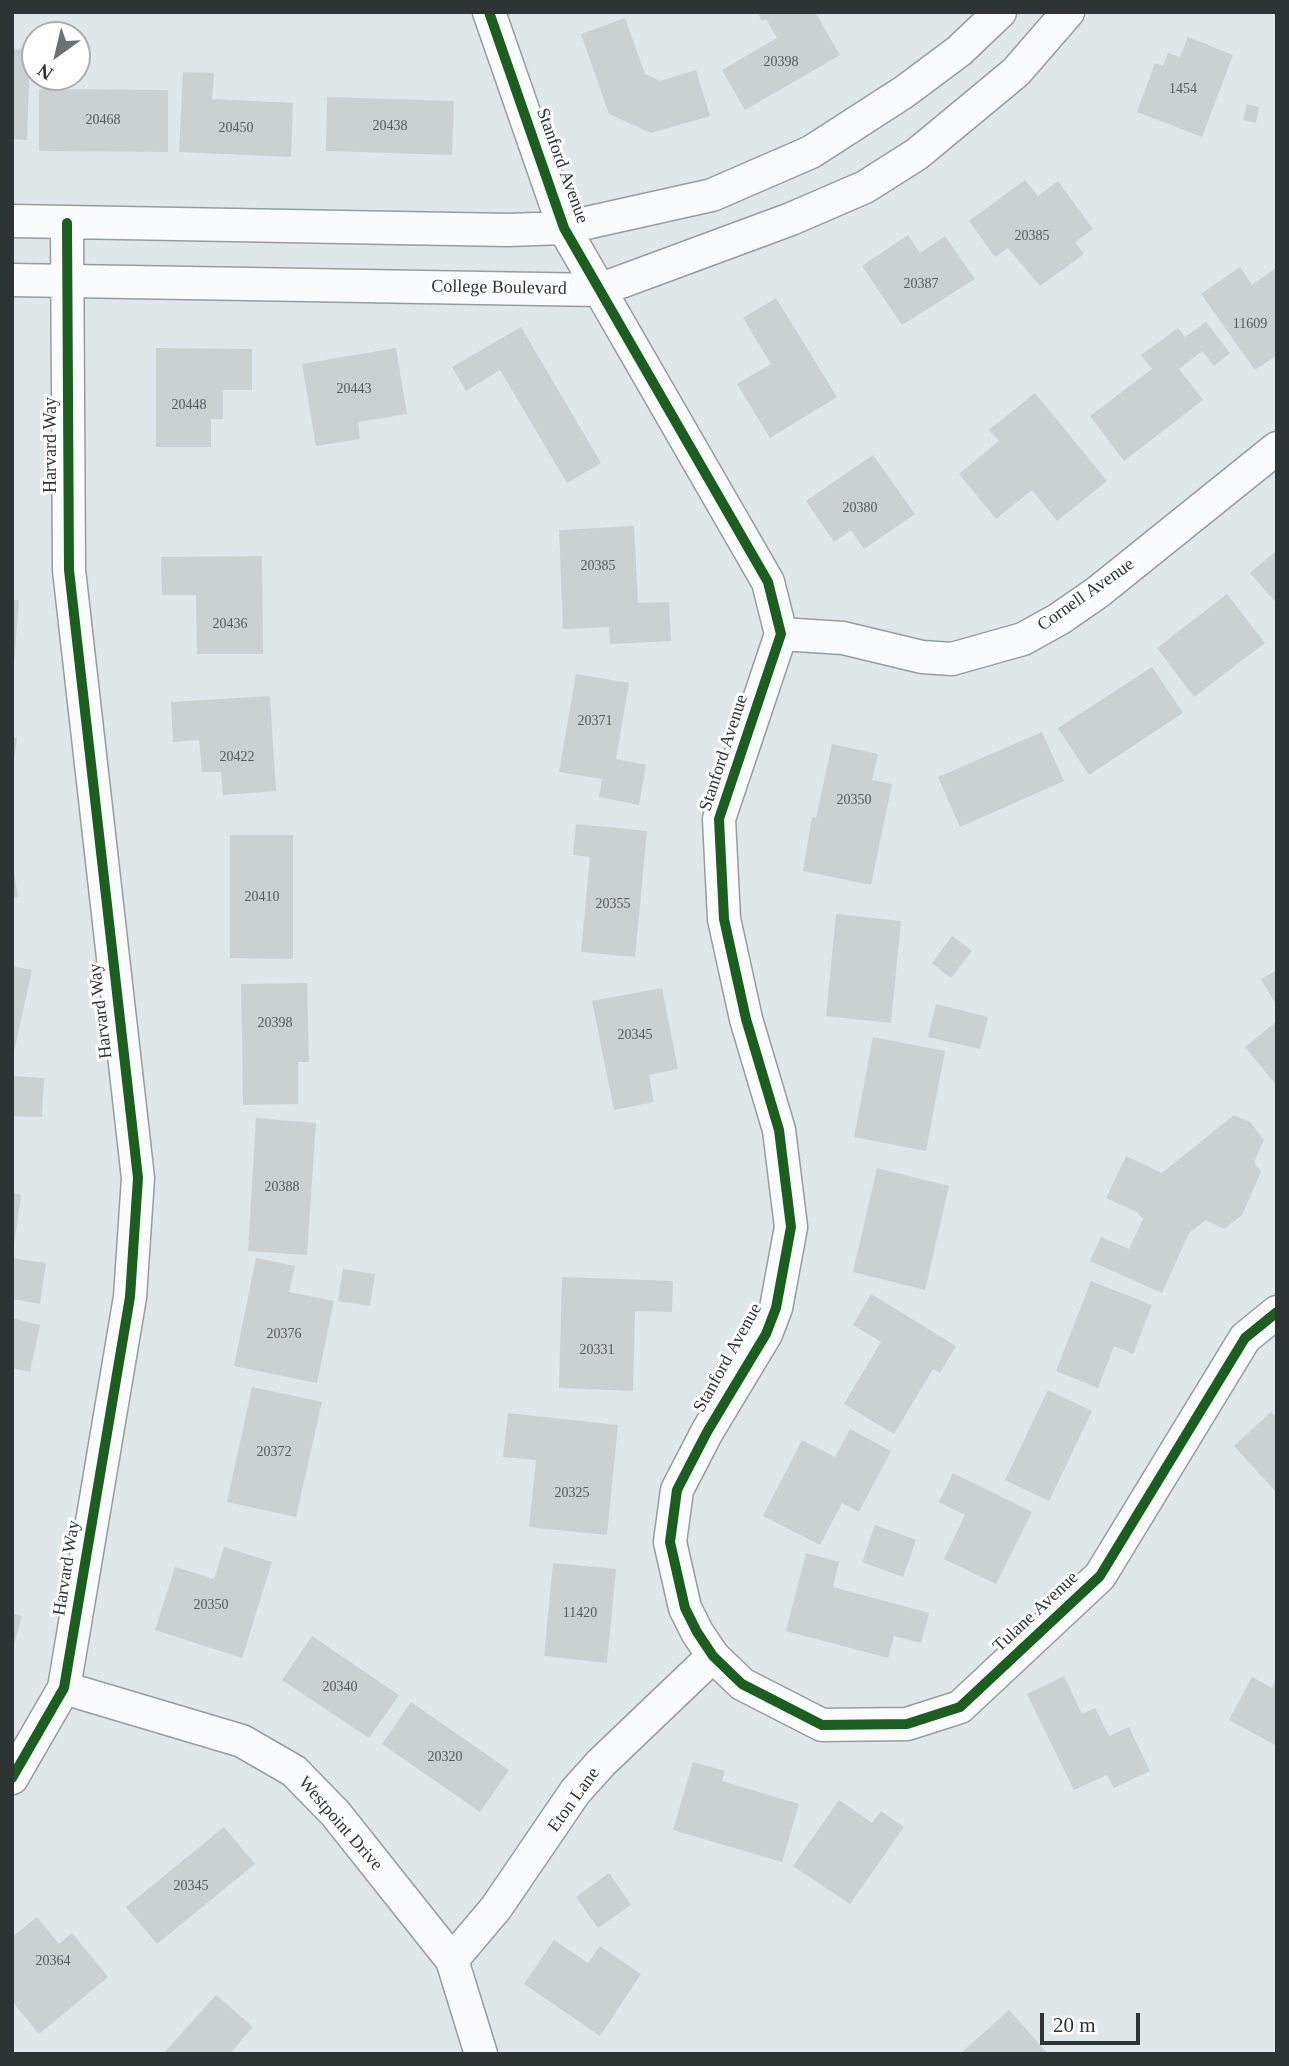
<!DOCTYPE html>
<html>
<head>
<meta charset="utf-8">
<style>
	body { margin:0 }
	#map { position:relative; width:1289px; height:2066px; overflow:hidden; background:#e0e7e8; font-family:Georgia,serif }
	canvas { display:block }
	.frame { position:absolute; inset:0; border:14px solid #2e3333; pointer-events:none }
	.north { position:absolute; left:21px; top:21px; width:70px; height:70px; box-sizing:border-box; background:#fff; border:2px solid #abadad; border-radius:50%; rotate:214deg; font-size:19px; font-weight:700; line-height:28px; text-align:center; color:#2e3333 }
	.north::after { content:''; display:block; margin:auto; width:24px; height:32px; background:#6c7272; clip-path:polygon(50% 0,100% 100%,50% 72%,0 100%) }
	.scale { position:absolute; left:1040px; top:2013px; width:100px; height:32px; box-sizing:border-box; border:4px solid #2e3333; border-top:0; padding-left:9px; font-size:21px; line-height:24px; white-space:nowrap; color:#2e3333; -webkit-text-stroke:5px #fff; paint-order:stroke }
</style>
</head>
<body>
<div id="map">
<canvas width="1289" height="2066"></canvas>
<div class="frame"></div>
<div class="north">N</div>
<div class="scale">20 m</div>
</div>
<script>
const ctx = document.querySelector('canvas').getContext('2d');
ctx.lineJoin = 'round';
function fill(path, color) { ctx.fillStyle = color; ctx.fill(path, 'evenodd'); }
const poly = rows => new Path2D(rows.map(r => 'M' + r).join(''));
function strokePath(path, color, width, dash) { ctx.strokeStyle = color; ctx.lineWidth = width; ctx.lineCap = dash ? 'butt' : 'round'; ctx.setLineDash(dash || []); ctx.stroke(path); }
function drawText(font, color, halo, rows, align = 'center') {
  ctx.font = font + ' Georgia,serif'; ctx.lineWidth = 6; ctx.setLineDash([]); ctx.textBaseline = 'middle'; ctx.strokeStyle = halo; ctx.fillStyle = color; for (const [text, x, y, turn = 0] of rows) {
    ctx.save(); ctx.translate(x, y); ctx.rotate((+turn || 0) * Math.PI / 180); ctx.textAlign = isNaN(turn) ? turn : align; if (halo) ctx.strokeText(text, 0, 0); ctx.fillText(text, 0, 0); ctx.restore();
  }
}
fill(poly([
	[757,12,815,12,840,55,745,110,722,70,777,38,766,19,762,21],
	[625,18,645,74,660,81,696,70,710,116,651,133,609,114,581,34],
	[1188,37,1233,55,1202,137,1137,112,1155,63,1163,66,1168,53,1180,57],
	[12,49,30,50,27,140,12,139],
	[183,72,214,73,212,99,293,103,291,157,179,152],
	[39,89,168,90,168,152,39,151],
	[327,97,454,101,452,155,326,151],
	[1247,104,1259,107,1256,123,1243,120],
	[1025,180,1038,196,1058,181,1093,229,1075,242,1084,254,1040,286,1008,248,995,257,969,221],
	[908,235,920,253,945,236,975,279,902,325,862,266],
	[1240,267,1252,285,1277,267,1277,355,1255,370,1201,294],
	[776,298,837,397,770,438,737,384,771,364,743,318],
	[1206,322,1230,353,1214,366,1202,351,1179,369,1203,400,1124,461,1090,416,1152,369,1141,355,1178,328,1185,337],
	[521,327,601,463,567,483,500,370,466,391,452,367],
	[156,348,252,349,252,390,223,390,223,419,211,419,211,447,156,447],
	[396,348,407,414,358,422,360,439,316,446,302,364],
	[1035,393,1107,481,1057,521,1032,490,996,519,959,474,999,441,989,430],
	[873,455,915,514,864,549,851,530,834,542,806,501],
	[634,526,638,603,669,602,671,641,610,644,609,627,563,629,559,530],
	[1277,550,1277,604,1250,573],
	[262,556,263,654,197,654,196,595,162,595,161,557],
	[1227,594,1265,643,1194,697,1157,648],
	[12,600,19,600,14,663,12,663],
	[1152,667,1183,713,1089,775,1058,728],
	[576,674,629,683,616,759,646,765,639,805,599,797,602,779,559,772],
	[270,696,276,791,223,795,221,772,202,772,199,740,173,742,171,702],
	[1042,732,1064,781,960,827,938,777],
	[12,738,17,738,14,759,12,759],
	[832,744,878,754,872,780,892,784,871,885,803,871,812,817,816,818],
	[576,824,647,831,635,957,581,952,590,857,573,855],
	[230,835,293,835,293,959,230,958],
	[12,859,18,897,12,898],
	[836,914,901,921,891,1023,826,1016],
	[952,936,972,951,951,978,932,963],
	[12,966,32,970,13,1056,12,1056],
	[1277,970,1277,1006,1261,979],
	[307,983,309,1062,298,1062,298,1104,243,1105,241,984],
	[662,988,678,1069,649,1075,654,1102,614,1110,592,1001],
	[936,1004,988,1017,980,1049,928,1037],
	[1277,1021,1277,1086,1245,1047],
	[873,1037,945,1051,926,1151,854,1137],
	[12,1076,44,1078,42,1117,12,1116],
	[1234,1115,1250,1122,1264,1140,1254,1162,1261,1172,1242,1215,1224,1229,1206,1220,1189,1233,1162,1293,1090,1261,1101,1237,1129,1249,1143,1219,1137,1212,1106,1198,1126,1156,1162,1173],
	[256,1118,316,1123,307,1255,248,1251],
	[877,1168,949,1186,925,1290,853,1272],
	[12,1193,21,1195,14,1245,12,1244],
	[12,1258,46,1263,40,1304,12,1299],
	[256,1258,295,1266,289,1292,334,1301,317,1383,234,1366],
	[343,1269,375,1274,370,1306,338,1301],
	[562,1277,673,1281,672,1312,635,1311,633,1391,559,1388],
	[1091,1281,1152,1305,1133,1354,1114,1346,1098,1388,1056,1371],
	[871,1294,956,1346,940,1373,933,1369,894,1434,844,1404,881,1342,853,1325],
	[12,1318,40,1325,30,1372,12,1368],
	[252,1387,322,1402,296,1517,227,1502],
	[1048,1390,1092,1411,1049,1501,1005,1480],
	[1271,1412,1277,1417,1277,1493,1234,1446],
	[508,1413,618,1425,607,1535,529,1527,536,1460,503,1457],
	[850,1429,891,1451,859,1512,842,1503,820,1545,763,1516,802,1440,835,1457],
	[953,1473,1032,1512,996,1584,944,1559,965,1515,939,1502],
	[875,1525,916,1540,903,1577,862,1562],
	[224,1547,272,1562,242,1658,155,1630,175,1567,214,1579],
	[806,1553,839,1562,833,1587,929,1613,921,1643,894,1636,888,1658,786,1631],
	[553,1563,616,1569,607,1663,544,1656],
	[12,1613,22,1616,13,1648,12,1648],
	[312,1636,399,1695,369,1738,282,1680],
	[1064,1676,1082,1714,1095,1708,1109,1736,1129,1727,1150,1771,1114,1788,1107,1775,1074,1790,1027,1694],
	[1252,1677,1272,1688,1277,1677,1277,1746,1229,1720],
	[411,1702,509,1770,480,1812,382,1744],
	[693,1762,725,1771,722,1781,799,1804,782,1862,673,1830],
	[839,1800,872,1823,881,1811,904,1827,850,1904,793,1866],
	[224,1827,255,1864,157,1944,126,1907],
	[609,1873,631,1905,598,1928,576,1897],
	[37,1917,59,1944,72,1933,108,1977,39,2034,12,2001,12,1937],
	[554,1940,588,1963,600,1946,641,1974,600,2036,524,1984],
	[216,1995,253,2027,232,2051,235,2054,163,2054],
	[1009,2010,1048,2054,960,2054]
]), '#cbd0d1');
const minor = poly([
	[489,12,564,228,768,582,781,634,719,819,724,919,746,1019,779,1130,791,1227,776,1308,766,1334,707,1432,677,1490,670,1542,685,1608,697,1632,713,1656,742,1684,822,1725,907,1724,960,1707,1100,1576,1245,1338,1277,1312],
	[12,221,508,230,564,228,712,195,811,152,904,92,959,51,1000,12],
	[12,280,599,290,791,219,865,187,917,154,1016,72,1068,12],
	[781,634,843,638,922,657,952,659,1023,639,1059,619,1098,592,1277,448],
	[64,1688,242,1741,294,1771,335,1813,452,1960,481,2054],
	[12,1778,64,1688,130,1297,138,1178,69,570,67,223],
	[452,1960,496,1908,575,1792,601,1763,713,1656]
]);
strokePath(minor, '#979d9d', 35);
strokePath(minor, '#fafbfc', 32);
strokePath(poly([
	[489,12,564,228,768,582,781,634,719,819,724,919,746,1019,779,1130,791,1227,776,1308,766,1334,707,1432,677,1490,670,1542,685,1608,697,1632,713,1656,742,1684,822,1725,907,1724,960,1707,1100,1576,1245,1338,1277,1312],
	[12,1778,64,1688,130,1297,138,1178,69,570,67,223]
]), '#1b5e20', 10);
drawText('14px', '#565b5b', null, [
	["20398",781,62],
	["1454",1183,89],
	["20468",103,120],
	["20438",390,126],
	["20450",236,128],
	["20385",1032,236],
	["20387",921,284],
	["11609",1250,324],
	["20443",354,389],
	["20448",189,405],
	["20380",860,508],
	["20385",598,566],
	["20436",230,624],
	["20371",595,721],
	["20422",237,757],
	["20350",854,800],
	["20410",262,897],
	["20355",613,904],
	["20398",275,1023],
	["20345",635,1035],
	["20388",282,1187],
	["20376",284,1334],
	["20331",597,1350],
	["20372",274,1452],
	["20325",572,1493],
	["20350",211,1605],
	["11420",580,1613],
	["20340",340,1687],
	["20320",445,1757],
	["20345",191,1886],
	["20364",53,1961]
]);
drawText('18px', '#2e3333', '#fff', [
	["Stanford Avenue",562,166,70],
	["College Boulevard",499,288,1],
	["Harvard Way",51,445,-90],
	["Cornell Avenue",1086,595,-35],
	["Stanford Avenue",724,753,-72],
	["Harvard Way",101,1011,-97],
	["Stanford Avenue",728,1358,-61],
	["Harvard Way",67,1568,-81],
	["Tulane Avenue",1036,1612,-43],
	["Eton Lane",574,1800,-54],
	["Westpoint Drive",340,1824,49]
]);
</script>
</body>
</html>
